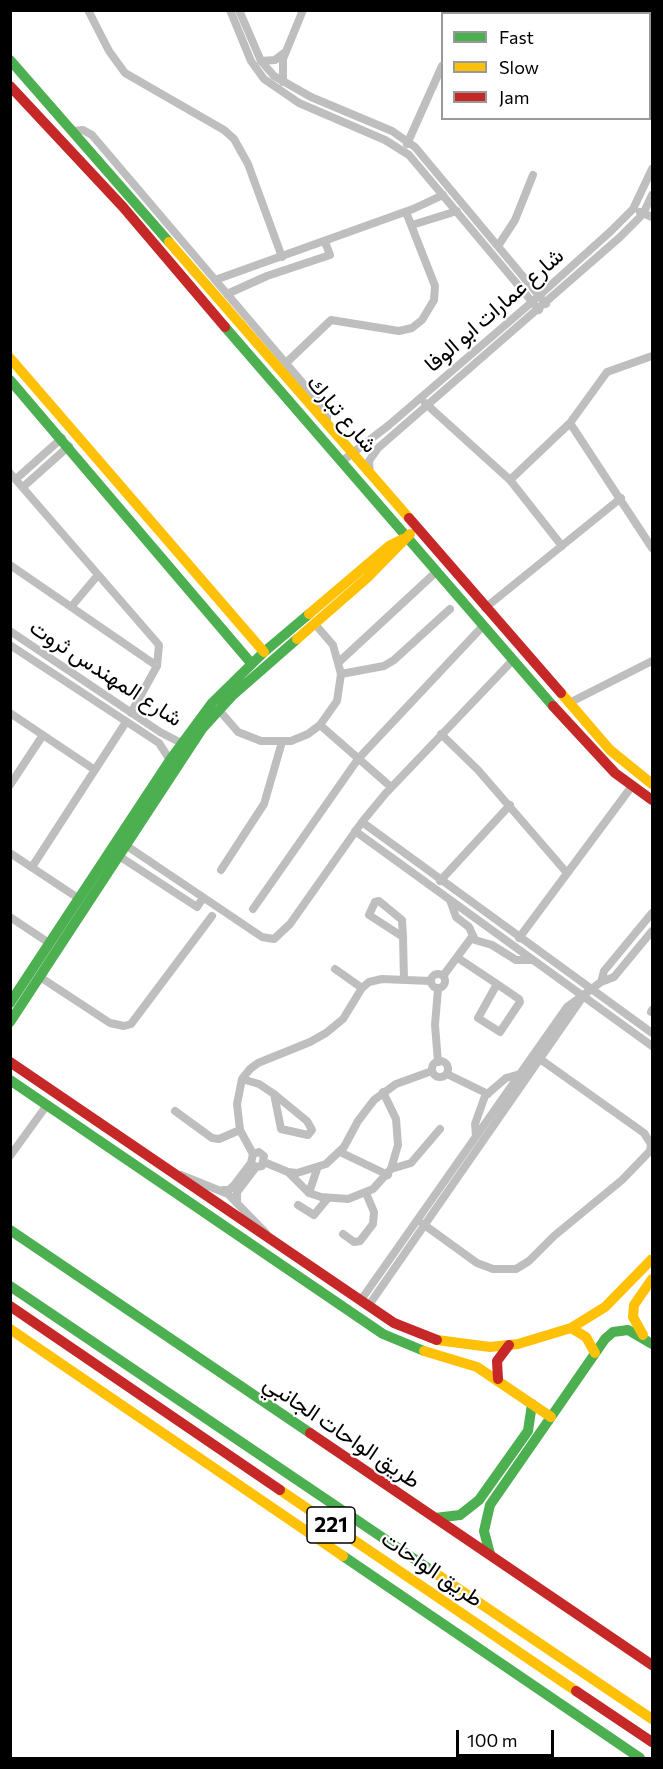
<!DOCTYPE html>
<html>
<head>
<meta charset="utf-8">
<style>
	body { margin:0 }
	#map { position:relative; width:663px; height:1769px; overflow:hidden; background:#fff; font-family:Commissioner,sans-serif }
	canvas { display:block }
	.frame { position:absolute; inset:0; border:12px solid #000; pointer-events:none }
	.legend { position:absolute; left:441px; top:12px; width:210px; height:108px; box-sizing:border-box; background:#fff; border:2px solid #999; margin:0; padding:8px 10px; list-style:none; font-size:18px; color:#000 }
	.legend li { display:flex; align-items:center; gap:12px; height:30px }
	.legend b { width:30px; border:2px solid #999 }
	.scale { position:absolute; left:456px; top:1730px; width:98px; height:27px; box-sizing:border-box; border:3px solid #000; border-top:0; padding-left:8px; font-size:18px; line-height:21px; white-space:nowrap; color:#000; -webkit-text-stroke:4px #fff; paint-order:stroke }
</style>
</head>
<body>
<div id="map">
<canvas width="663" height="1769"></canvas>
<div class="frame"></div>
<ul class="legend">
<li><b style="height:8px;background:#4caf50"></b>Fast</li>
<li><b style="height:8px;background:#ffc107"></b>Slow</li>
<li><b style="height:8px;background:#c62828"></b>Jam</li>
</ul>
<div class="scale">100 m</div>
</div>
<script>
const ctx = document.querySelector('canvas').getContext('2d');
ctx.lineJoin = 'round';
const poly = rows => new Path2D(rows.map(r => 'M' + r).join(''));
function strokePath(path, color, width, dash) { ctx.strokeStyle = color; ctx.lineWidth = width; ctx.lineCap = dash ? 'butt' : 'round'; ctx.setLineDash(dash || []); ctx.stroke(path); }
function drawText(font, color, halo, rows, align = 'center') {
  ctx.font = font + ' Commissioner,Vazirmatn,sans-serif'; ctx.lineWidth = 4.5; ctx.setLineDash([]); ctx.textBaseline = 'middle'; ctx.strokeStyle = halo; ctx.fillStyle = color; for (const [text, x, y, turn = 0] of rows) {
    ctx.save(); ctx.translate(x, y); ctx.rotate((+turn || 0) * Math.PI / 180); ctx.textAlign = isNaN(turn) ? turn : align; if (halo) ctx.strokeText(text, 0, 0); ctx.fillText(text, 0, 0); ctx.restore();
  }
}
strokePath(poly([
	[88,10,109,51,125,73,224,130,234,139,248,164,282,257],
	[230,10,251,61,264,79,299,103,385,140,409,155,539,310],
	[239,10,261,61,274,76,311,97,392,131,415,147,546,304],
	[466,14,467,10],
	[261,61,275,60,284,53],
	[283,82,283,59,303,10],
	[650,89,652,90],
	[72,131,83,130,92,135,318,401,327,415,327,425],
	[407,144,442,66],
	[640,212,652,217],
	[412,225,457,211],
	[498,246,515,220,533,175],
	[215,280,413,209,443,195],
	[227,294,267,276,330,255,325,242],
	[286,363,331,320,399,331,412,328,422,320,434,300,435,286,406,212],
	[425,403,510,480,562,546],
	[570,423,652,548],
	[341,462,389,425,532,302,611,231,633,209,652,169],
	[10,473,159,645,157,666,131,713],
	[370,474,369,461,378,448,619,238,643,214,652,195],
	[16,479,62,438],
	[510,480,570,423,607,372,652,356],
	[23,487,69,446],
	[10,565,157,666],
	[71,607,98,575],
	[485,608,621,498],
	[10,631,160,732,185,745],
	[10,645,159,743,170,760],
	[339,662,435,573],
	[341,674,384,666,394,660,450,609],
	[569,703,652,661],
	[219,710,238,732,261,741,291,741,308,734,320,725,337,701,341,674,333,645,314,623],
	[10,713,95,770],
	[320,725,391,787],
	[441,734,478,770,567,873],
	[10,785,43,735],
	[362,822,652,1033],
	[355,831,652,1046],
	[124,844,262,937,274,939,290,924,362,822,386,793,513,660],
	[10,853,78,898],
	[116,854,197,907,203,898],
	[32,867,126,722],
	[221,870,264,804,282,742],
	[440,881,510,805],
	[450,900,456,917,469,927,475,940,492,945,516,960,533,960],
	[253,909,358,759,482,627],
	[652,913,604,971,601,982,614,977,652,931],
	[10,917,49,943],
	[403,937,369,915,375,902,379,901,402,920,403,937,404,980],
	[519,938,632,786],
	[458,958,497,984,519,999,520,1002,500,1032,478,1018,497,984],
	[335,969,362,988],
	'431 981a7 7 0 1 1 14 0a7 7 0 1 1-14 0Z',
	[443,976,472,937],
	[40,977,110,1023,124,1026,131,1024,212,916],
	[438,989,435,1025,438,1062],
	[651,1012,652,1010],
	'432 1069a8 8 0 1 1 16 0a8 8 0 1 1-16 0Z',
	[447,1074,488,1094],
	[242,1079,259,1084,274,1094,307,1121,312,1130,308,1135,281,1129,274,1094],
	[175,1111,212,1138,219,1139,240,1130],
	[476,1136,475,1124,485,1096,506,1078,520,1074],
	[340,1152,388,1175],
	[253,1154,240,1130,237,1104,242,1079,250,1069,258,1063,310,1042,326,1033,343,1019,362,988,369,982,382,979,430,981],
	[10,1156,47,1105],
	[264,1162,288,1172,297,1173,326,1164,344,1147,358,1121,374,1100,396,1084,432,1071],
	[391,1169,411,1163,440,1129],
	[288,1172,309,1193,321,1197,348,1199,373,1189,391,1169,398,1145,396,1119,383,1092],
	[181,1175,228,1194,266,1233],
	[223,1190,229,1190,235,1184,251,1163,253,1154,259,1152,264,1156,262,1166,256,1167,251,1163],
	[309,1193,317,1169],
	[237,1202,237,1192,256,1167],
	[298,1205,314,1215,328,1198],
	[423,1224,477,1263,493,1269,516,1269,529,1261,554,1236,622,1180,650,1151,651,1144,644,1133,540,1059],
	[343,1234,354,1242,360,1241,373,1224,374,1212,366,1193],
	[361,1300,567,1007,601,982],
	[369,1305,580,1001]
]), '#bebebe', 8);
strokePath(poly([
	[10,60,169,242],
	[225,327,553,706],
	[10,380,251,663],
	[10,1003,170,760,212,703,264,652,309,614],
	[10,1022,202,729,233,695,297,639],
	[10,1080,383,1334,424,1351],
	[10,1230,310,1433],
	[10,1286,432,1571],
	[435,1518,460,1515,479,1500,528,1431,532,1404],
	[490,1554,484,1531,490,1505,605,1339,613,1332,628,1330,652,1344],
	[343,1556,640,1758]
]), '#4caf50', 10);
strokePath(poly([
	[169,242,409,518],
	[10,358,264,652],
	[309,614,389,546,403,539],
	[297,639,367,578,410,534],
	[561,693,610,750,652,784],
	[571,1328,586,1337,595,1353],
	[10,1329,343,1556],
	[643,1335,633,1317,634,1305,652,1279],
	[437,1340,490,1347,518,1344,571,1328,605,1307,652,1259],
	[424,1351,477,1367,551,1417],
	[280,1490,576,1691],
	[432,1571,652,1719]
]), '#ffc107', 10);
strokePath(poly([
	[10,86,123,207,225,327],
	[409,518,561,693],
	[553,706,615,773,652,800],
	[10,1062,394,1323,437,1340],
	[10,1306,280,1490],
	[498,1379,497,1361,509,1345],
	[310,1433,652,1665],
	[576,1691,652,1742]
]), '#c62828', 10);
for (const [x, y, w] of [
	[331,1525,48]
]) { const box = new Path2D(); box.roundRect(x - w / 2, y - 18, w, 36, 4.5); ctx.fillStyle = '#fff'; ctx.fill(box); strokePath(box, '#000', 1.5); }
drawText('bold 21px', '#000', null, [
	["221",331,1525]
]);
drawText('22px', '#000', '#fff', [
	["شارع عمارات ابو الوفا",494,310,-41],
	["شارع تبارك",342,414,49],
	["شارع المهندس ثروت",106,673,33],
	["طريق الواحات الجانبي",342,1432,34],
	["طريق الواحات",432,1569,34]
]);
</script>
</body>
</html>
